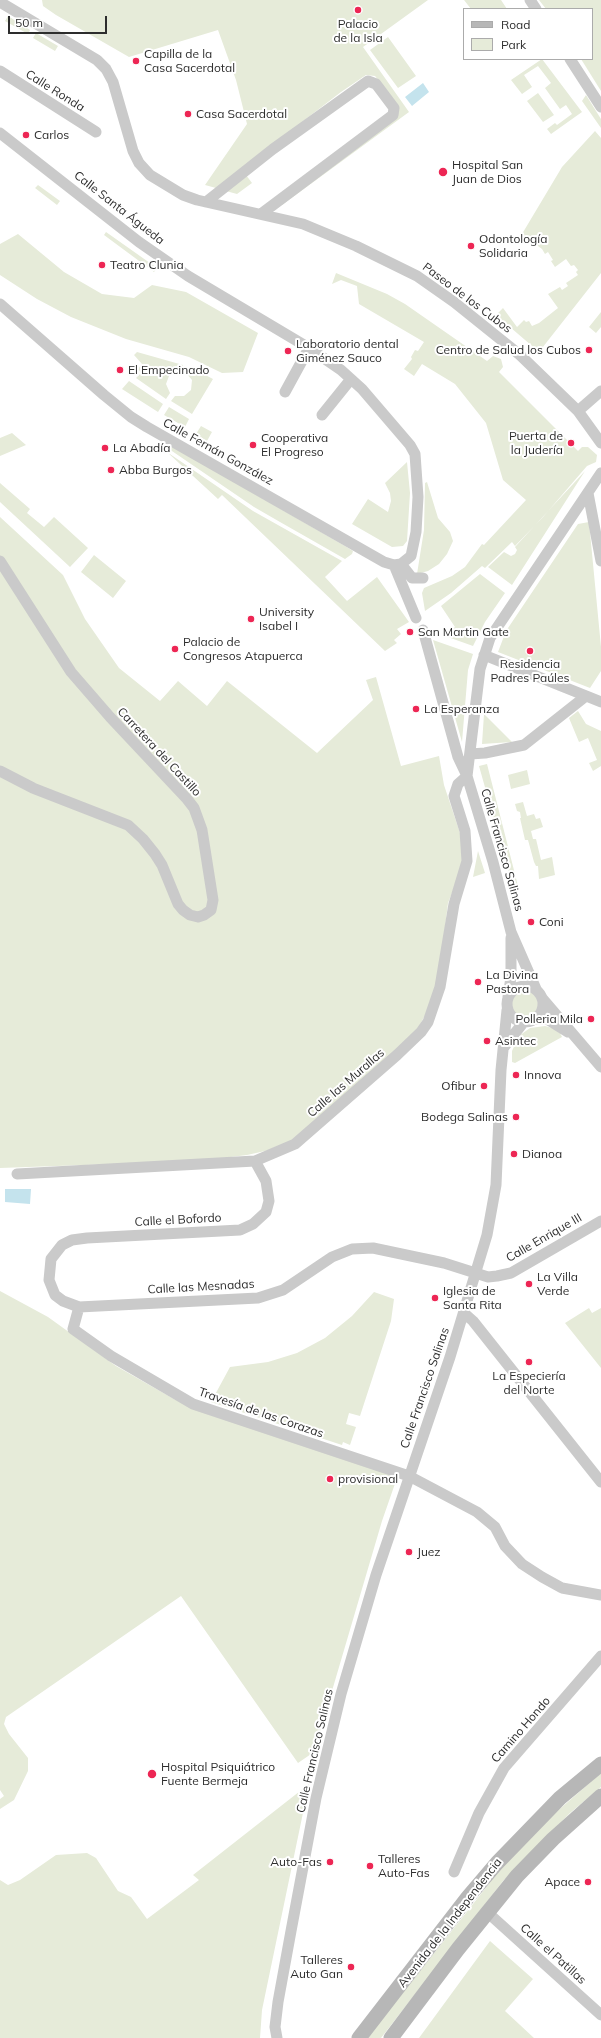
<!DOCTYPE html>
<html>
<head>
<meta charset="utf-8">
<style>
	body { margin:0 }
	#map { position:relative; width:601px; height:2038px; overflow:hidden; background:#fff; font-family:Mulish,sans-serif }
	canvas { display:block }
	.legend { position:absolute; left:463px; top:8px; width:130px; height:52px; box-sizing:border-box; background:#fff; border:1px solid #ababab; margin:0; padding:5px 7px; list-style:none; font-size:12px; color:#2d2d2d }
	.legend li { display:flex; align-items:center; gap:8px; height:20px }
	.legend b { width:20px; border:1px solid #ababab }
	.scale { position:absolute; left:8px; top:16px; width:99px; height:18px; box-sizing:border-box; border:2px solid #2d2d2d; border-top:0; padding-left:5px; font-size:12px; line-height:14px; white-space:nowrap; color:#2d2d2d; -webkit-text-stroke:3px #fff; paint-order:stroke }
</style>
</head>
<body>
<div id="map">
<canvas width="601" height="2038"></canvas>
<ul class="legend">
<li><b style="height:5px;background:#b7b7b7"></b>Road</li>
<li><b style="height:11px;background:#e6ebd9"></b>Park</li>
</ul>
<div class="scale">50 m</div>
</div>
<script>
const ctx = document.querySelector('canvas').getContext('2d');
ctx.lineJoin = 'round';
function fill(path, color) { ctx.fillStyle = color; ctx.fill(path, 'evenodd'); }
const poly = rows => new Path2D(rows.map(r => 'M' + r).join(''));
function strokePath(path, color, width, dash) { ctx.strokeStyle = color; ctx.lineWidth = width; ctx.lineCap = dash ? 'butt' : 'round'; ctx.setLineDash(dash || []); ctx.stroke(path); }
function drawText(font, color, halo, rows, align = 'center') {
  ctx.font = font + ' Mulish,sans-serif'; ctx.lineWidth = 4; ctx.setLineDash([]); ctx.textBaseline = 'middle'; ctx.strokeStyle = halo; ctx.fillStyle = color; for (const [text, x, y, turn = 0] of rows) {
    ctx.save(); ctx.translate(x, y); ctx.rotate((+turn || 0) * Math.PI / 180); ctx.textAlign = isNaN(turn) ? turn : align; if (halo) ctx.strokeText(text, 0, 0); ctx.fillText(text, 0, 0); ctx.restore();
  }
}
fill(poly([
	[42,0,428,0,363,47,409,112,282,205,279,204,397,115,389,93,375,76,366,75,341,92,216,188,205,185,247,124,236,80,218,30,129,57,56,15,43,6],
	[464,0,501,0,507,9,471,9],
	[539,0,601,0,601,91,581,59,592,59,592,9,546,9],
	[8,16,30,30,28,34,5,21],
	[36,33,58,46,55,51,33,38],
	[388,37,416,76,398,88,370,50],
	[542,59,582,112,551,134,547,129,555,123,557,125,572,114,566,105,560,109,545,88,551,83,538,66,524,75,532,87,522,94,511,80],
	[538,93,554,115,543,122,527,101],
	[586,95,601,119,601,128,582,101],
	[595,131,601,138,601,273,539,352,496,315,503,308,517,327,524,320,526,322,529,321,532,326,539,323,558,308,548,294,560,287,562,290,568,286,566,283,578,275,576,272,578,270,574,265,571,266,566,259,555,267,551,261,553,260,548,252,545,254,542,249,522,234,562,167],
	[246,175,252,183,237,194,226,191],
	[38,185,60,201,57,205,35,188],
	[106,232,157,268,154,272,104,235],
	[18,234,64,272,102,294,134,298,152,285,186,292,258,333,243,372,222,373,189,357,126,339,71,317,37,299,0,275,0,244],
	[336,273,387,294,405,304,487,361,493,356,501,359,503,367,499,372,578,451,582,447,588,447,597,455,596,462,587,466,543,517,515,546,512,542,485,568,482,566,451,593,425,611,422,593,424,588,452,576,465,567,482,544,484,545,526,500,503,480,486,423,455,384,422,364,414,376,404,369,412,359,411,357,415,350,418,351,424,342,359,304,357,286,341,280,332,284],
	[601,312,601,327,596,333,589,327],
	[137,352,183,365,180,371,176,371,169,376,166,384,170,393,166,399,136,378,141,373,138,369,142,364,134,355],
	[190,367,213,379,192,414,171,401,175,396,184,396,191,390,192,380,186,373],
	[129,381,163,404,158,412,122,389],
	[169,407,189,419,185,427,164,415],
	[201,426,212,432,207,441,196,434],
	[12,433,26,445,0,456,0,438],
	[170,447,175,448,345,546,353,551,352,554,345,559,280,522,254,507,169,449],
	[167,452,253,511,342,561,325,577,347,601,377,577,409,622,397,629,401,634,394,640,397,643,385,651,222,495,218,499],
	[407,462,410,493,407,541,403,546,392,547,352,524,368,499,388,512,391,501,390,493,385,483],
	[585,471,512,585,488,567,504,552,511,556,515,554,517,550,515,547],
	[427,482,438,518,450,532,453,541,447,554,439,564,428,571,417,574,424,530,425,483],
	[0,483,30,509,27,513,44,527,54,517,88,548,70,567,0,502],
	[0,517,63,575,85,619,119,668,160,701,178,681,207,706,227,681,317,753,373,700,366,680,376,677,401,766,439,756,444,785,463,842,463,865,448,903,438,984,428,1010,418,1028,388,1059,294,1139,274,1149,247,1155,198,1161,0,1168],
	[589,522,601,647,601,671,590,688,498,652,506,631,578,524],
	[94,555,126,581,113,598,81,572],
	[480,574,505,593,485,622,473,646,445,636,455,627,441,606],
	[433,640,473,654,468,670,462,742],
	[578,711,586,724,601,731,601,766,593,771,589,763,597,760,588,738,579,742,569,718],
	[484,714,512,742,482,744],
	[487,764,518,886,513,887,479,766],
	[527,770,530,784,511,789,508,775],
	[523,802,527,816,534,814,536,819,540,818,543,827,531,831,533,839,536,839,541,860,552,857,555,875,539,879,538,866,536,866,534,862,528,840,525,840,520,818,521,818,520,812,517,811,515,804],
	[478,851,485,873,473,877],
	'510 1004a14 14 0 1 1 28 0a14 14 0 1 1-28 0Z',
	[545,1026,552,1028,560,1033,562,1037,515,1063,512,1062,512,1051,519,1036,530,1028],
	[0,1291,48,1317,116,1366,174,1399,210,1415,398,1475,382,1521,314,1752,298,1763,181,1596,6,1717,4,1724,9,1734,28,1758,28,1771,14,1800,0,1809,0,1799,4,1796,0,1790],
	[374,1292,394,1299,391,1321,360,1416,349,1413,346,1424,356,1427,350,1445,343,1442,342,1445,211,1402,230,1367,268,1362,297,1353,325,1338,352,1316],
	[589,1308,592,1313,601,1308,601,1368,565,1323],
	[601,1773,601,1787,570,1813,503,1881,381,2038,367,2038,507,1861,554,1814],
	[309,1784,262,2010,260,2038,0,2038,0,1880,8,1885,20,1880,56,1855,87,1853,96,1858,118,1891,131,1897,147,1919,199,1880,193,1875],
	[490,1941,533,1979,505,2011,534,2038,419,2038]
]), '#e6ebd9');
fill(poly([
	[423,83,429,92,412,106,405,97],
	[5,1189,31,1189,30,1204,5,1202]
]), '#c4e3ed');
strokePath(poly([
	[530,0,536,9],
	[0,2,97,60,106,69,113,82,133,151,139,163,150,175,183,195,197,200,303,224,356,246,417,276,454,302,520,355,578,411,601,443],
	[570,59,601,107],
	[0,71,96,132],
	[0,133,139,242,188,276,309,348,341,370,362,389,410,445,415,454,418,497,416,532,411,556,401,564,394,565,384,562,147,427,131,417,104,395,0,304],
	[206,202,273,149,361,86,368,81,376,84,394,108,393,115,261,214],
	[285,392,309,348],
	[578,411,601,391],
	[322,415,351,379],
	[588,493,601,561],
	[0,561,71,672,110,717,187,799,194,808,202,830,213,900,211,910,204,915,198,917,190,915,183,910,178,904,162,865,155,854,143,839,128,825,33,788,0,771],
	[401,564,412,578,423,578],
	[394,565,416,618],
	[423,630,458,757,467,776,493,862,511,932,536,989],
	[484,655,601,702],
	[470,754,485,753,524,745,586,696],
	[467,776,480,669,490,638,601,473],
	'507 1004a18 18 0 1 1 36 0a18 18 0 1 1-36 0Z',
	[508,997,511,977,511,938],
	[542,998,601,1067],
	[536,1019,547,1019,568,1032],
	[504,1047,523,1023],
	[255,1161,266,1181,269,1201,266,1212,253,1224,240,1230,87,1238,72,1240,62,1245,51,1259,49,1280,55,1295,63,1301,79,1307,258,1298,283,1290,332,1257,352,1249,373,1248,444,1263,488,1277,497,1276,511,1273,601,1221],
	[17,1174,255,1161,295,1144,397,1055,421,1032,428,1022,440,987,454,904,467,861,465,831,454,796,458,784,467,776],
	[79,1307,73,1329,111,1356,193,1404,409,1476,477,1512,495,1527,505,1546,522,1564,542,1577,562,1588,601,1595],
	[464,1313,473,1321,601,1482],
	[454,1872,479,1813,504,1768,601,1656],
	[487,1912,601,2015],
	[277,2038,275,2027,278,2002,291,1931,316,1798,341,1694,376,1575,450,1357,487,1235,496,1185,501,1070,507,1010]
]), '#cacaca', 11);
strokePath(poly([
	[359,2038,468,1897,497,1863,560,1798,601,1764],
	[391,2038,458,1949,517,1876,553,1839,601,1796]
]), '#b7b7b7', 15);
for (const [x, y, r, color] of [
	[358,10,4,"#ed2654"],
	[136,61,4,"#ed2654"],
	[188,114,4,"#ed2654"],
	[26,135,4,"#ed2654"],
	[443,172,5,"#ed2654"],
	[471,246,4,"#ed2654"],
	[102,265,4,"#ed2654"],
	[589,350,4,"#ed2654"],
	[288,351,4,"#ed2654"],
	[120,370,4,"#ed2654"],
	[571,443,4,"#ed2654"],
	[253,445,4,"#ed2654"],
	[105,448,4,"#ed2654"],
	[111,470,4,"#ed2654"],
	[251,619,4,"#ed2654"],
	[410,632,4,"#ed2654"],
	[175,649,4,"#ed2654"],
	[530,651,4,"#ed2654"],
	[416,709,4,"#ed2654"],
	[531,922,4,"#ed2654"],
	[478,982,4,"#ed2654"],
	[591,1019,4,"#ed2654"],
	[487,1041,4,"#ed2654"],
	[516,1075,4,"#ed2654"],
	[484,1086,4,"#ed2654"],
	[516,1117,4,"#ed2654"],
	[514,1154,4,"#ed2654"],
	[529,1284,4,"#ed2654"],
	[435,1298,4,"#ed2654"],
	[529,1362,4,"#ed2654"],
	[330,1479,4,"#ed2654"],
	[409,1552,4,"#ed2654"],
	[152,1774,5,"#ed2654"],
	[330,1862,4,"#ed2654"],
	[370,1866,4,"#ed2654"],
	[588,1882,4,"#ed2654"],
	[351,1967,4,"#ed2654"]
]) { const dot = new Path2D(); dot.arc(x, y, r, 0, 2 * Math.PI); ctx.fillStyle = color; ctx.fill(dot); strokePath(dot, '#fff', 1.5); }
drawText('12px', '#2d2d2d', '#fff', [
	["Palacio",358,24,"center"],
	["de la Isla",358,38,"center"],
	["Capilla de la",144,54],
	["Casa Sacerdotal",144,68],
	["Casa Sacerdotal",196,114],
	["Carlos",34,135],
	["Hospital San",452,165],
	["Juan de Dios",452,179],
	["Odontología",479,239],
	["Solidaria",479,253],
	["Teatro Clunia",110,265],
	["Laboratorio dental",296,344],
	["Giménez Sauco",296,358],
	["Centro de Salud los Cubos",581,350,"right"],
	["El Empecinado",128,370],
	["Puerta de",563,436,"right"],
	["la Judería",563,450,"right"],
	["Cooperativa",261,438],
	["El Progreso",261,452],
	["La Abadía",113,448],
	["Abba Burgos",119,470],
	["University",259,612],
	["Isabel I",259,626],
	["San Martin Gate",418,632],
	["Palacio de",183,642],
	["Congresos Atapuerca",183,656],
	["Residencia",530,664,"center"],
	["Padres Paúles",530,678,"center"],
	["La Esperanza",424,709],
	["Coni",539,922],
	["La Divina",486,975],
	["Pastora",486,989],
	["Polleria Mila",583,1019,"right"],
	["Asintec",495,1041],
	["Innova",524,1075],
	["Ofibur",476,1086,"right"],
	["Bodega Salinas",508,1117,"right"],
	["Dianoa",522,1154],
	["La Villa",537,1277],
	["Verde",537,1291],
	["Iglesia de",443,1291],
	["Santa Rita",443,1305],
	["La Especiería",529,1376,"center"],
	["del Norte",529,1390,"center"],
	["provisional",338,1479],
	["Juez",417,1552],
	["Hospital Psiquiátrico",161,1767],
	["Fuente Bermeja",161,1781],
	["Talleres",378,1859],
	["Auto-Fas",378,1873],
	["Auto-Fas",322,1862,"right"],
	["Apace",580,1882,"right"],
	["Talleres",343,1960,"right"],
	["Auto Gan",343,1974,"right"]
], 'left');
drawText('12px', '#2d2d2d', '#fff', [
	["Calle Ronda",55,91,32],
	["Calle Santa Águeda",119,208,38],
	["Paseo de los Cubos",467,298,37],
	["Calle Fernán González",218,452,29],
	["Carretera del Castillo",159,752,47],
	["Calle Francisco Salinas",502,850,74],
	["Calle las Murallas",346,1083,-41],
	["Calle el Bofordo",178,1220,-3],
	["Calle Enrique III",544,1238,-30],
	["Calle las Mesnadas",201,1287,-3],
	["Calle Francisco Salinas",425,1388,-71],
	["Travesía de las Corazas",261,1413,19],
	["Camino Hondo",521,1730,-49],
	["Calle Francisco Salinas",315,1751,-77],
	["Avenida de la Independencia",450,1923,-52],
	["Calle el Patillas",553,1954,42]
]);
</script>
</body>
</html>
